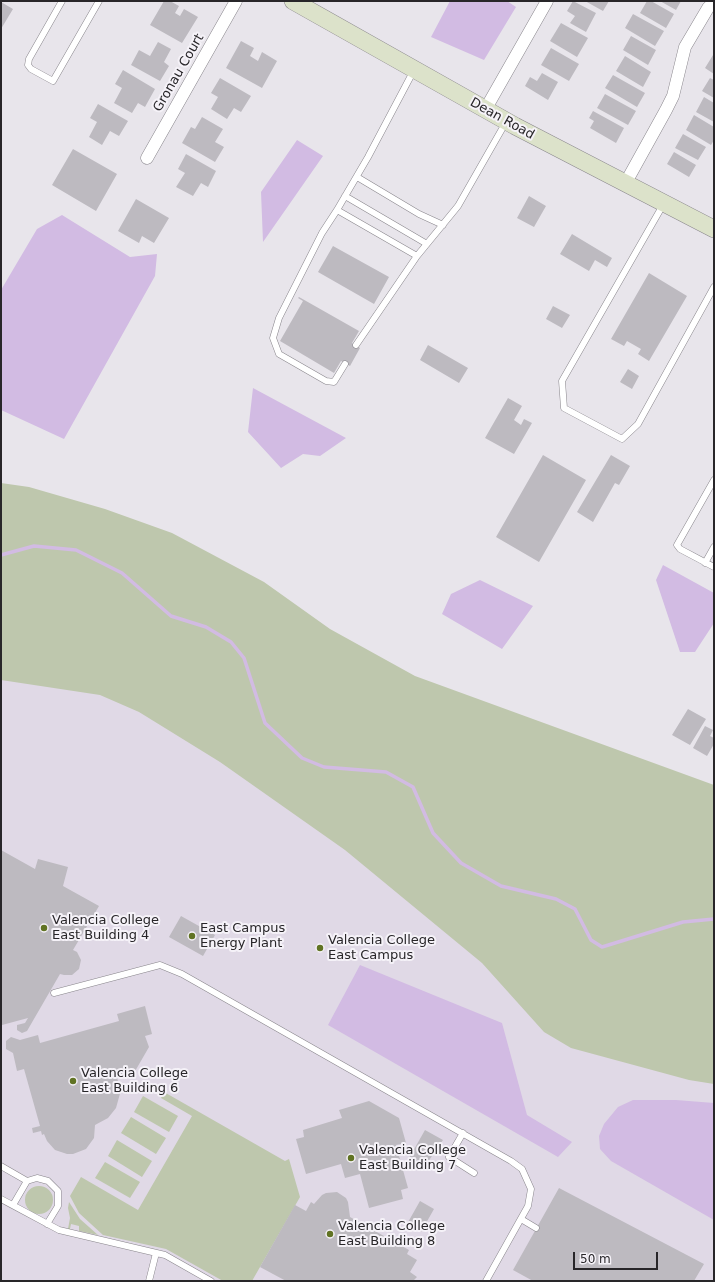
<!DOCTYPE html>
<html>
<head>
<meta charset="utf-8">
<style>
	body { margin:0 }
	#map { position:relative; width:715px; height:1282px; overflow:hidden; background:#e8e5eb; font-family:"DejaVu Sans",sans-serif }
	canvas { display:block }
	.frame { position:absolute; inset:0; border:2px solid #282629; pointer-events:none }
	.scale { position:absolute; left:573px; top:1252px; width:85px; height:18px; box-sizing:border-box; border:2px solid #282629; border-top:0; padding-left:5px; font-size:12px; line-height:14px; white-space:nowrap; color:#282629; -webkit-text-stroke:3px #f5f2f8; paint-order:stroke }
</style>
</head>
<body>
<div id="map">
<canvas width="715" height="1282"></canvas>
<div class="frame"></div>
<div class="scale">50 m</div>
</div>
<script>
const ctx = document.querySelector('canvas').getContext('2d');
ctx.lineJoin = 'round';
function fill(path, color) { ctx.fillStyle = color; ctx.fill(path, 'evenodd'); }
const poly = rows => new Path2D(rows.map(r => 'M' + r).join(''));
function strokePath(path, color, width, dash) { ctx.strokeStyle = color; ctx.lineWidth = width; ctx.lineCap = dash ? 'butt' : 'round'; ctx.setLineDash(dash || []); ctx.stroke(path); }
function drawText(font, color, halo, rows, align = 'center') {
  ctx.font = font + ' "DejaVu Sans",sans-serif'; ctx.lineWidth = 4; ctx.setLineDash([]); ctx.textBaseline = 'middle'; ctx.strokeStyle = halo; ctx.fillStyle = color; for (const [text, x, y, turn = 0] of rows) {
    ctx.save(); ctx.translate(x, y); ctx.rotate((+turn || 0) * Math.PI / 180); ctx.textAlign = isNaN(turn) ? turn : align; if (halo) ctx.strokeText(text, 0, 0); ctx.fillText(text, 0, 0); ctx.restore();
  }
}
fill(poly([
	[1,601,714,989,714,1281,1,1281]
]), '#e0d9e6');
fill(poly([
	[1,483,29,487,105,509,172,533,264,582,330,629,415,676,714,785,714,1084,689,1080,571,1048,544,1032,482,963,345,850,220,762,139,712,100,695,1,680],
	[164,1092,285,1161,289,1159,300,1197,252,1281,223,1281,166,1249,103,1235,79,1213,70,1196,81,1177,138,1210,192,1116,161,1098],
	[143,1096,178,1116,169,1132,134,1112],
	[131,1117,166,1138,156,1154,121,1133],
	[117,1140,152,1161,142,1177,108,1156],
	[105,1162,140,1182,130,1198,95,1178],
	'25 1200a14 14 0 1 1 28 0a14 14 0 1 1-28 0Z',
	[69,1202,80,1219,98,1235,79,1231,79,1226,71,1224,70,1229,68,1229,70,1218,68,1208]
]), '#bec7ad');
fill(poly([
	[450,1,507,1,516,7,484,60,431,37],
	[297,140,323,156,263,242,261,192],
	[62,215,130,257,157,254,155,276,64,439,1,410,1,290,37,229],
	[253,388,346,438,320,456,303,454,281,468,248,432],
	[663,565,714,593,714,623,695,652,680,652,656,580],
	[480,580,533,606,502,649,442,614,451,594],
	[360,965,502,1023,527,1115,572,1142,558,1157,328,1025],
	[633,1100,676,1100,714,1103,714,1220,611,1161,600,1149,599,1136,604,1124,618,1107]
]), '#d2bbe3');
strokePath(poly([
	[1,555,34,546,76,550,122,573,171,616,206,627,231,642,244,658,265,723,302,758,324,767,386,772,413,787,433,833,461,863,501,886,556,899,575,909,591,940,602,947,683,922,714,919]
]), '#d2bbe3', 3.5);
fill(poly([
	[164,1,170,1,179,6,175,13,180,16,184,9,198,17,182,43,150,25],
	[573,1,596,13,586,32,570,23,575,16,567,11],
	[585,1,609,1,603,11],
	[647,1,651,1,674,14,666,28,640,13],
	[660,1,681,1,676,10],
	[1,2,13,9,1,29],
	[633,14,664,31,655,46,625,28],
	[561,23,588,38,577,57,550,41],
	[631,36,656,50,648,65,623,50],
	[241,41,254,48,250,56,258,61,262,52,277,61,262,88,226,68],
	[158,42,171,49,164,62,169,66,160,81,131,65,139,50,150,56],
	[551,48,579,64,569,81,541,65],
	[713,55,714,55,714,74,705,68],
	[625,56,651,72,643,87,616,71],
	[123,70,155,89,145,107,138,103,132,113,114,103,122,88,115,84],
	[542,73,558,82,548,100,525,86,530,77,537,81],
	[613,75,645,93,637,107,605,88],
	[220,78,251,96,241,112,234,108,227,119,211,109,218,97,211,93],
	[710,78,714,80,714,98,702,91],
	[605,94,636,111,628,125,597,108],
	[704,97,714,103,714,122,696,112],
	[98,104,128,121,119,136,110,131,102,145,89,137,97,122,90,118],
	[593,111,624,128,616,143,590,128,594,121,589,118],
	[694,115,714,127,714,140,711,145,686,130],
	[202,117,223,129,215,142,224,147,215,162,182,143,191,127,195,129],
	[683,134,706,147,698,160,675,148],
	[73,149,117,174,96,211,52,185],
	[674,152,696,165,689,177,667,164],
	[186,154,216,171,208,187,201,183,193,196,176,187,185,173,178,169],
	[529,196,546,206,534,227,517,218],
	[136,199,169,218,154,243,142,236,139,243,118,231],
	[572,234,612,258,607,267,595,260,589,271,560,254],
	[333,246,389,277,374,304,318,272],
	[649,273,687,296,649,361,638,354,641,349,627,341,624,346,611,339],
	[299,297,359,331,352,343,360,348,350,366,341,361,334,373,280,341,303,301,298,298],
	[553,306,570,315,562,328,546,319],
	[428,345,468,368,459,383,420,360],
	[628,369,639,376,632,389,620,382],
	[508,398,522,406,514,420,521,425,524,419,532,423,514,454,485,438],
	[543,455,586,480,539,562,496,537],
	[611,455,630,466,619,485,615,483,593,522,577,512],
	[688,709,706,719,690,745,672,735],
	[705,726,713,730,710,736,714,738,714,744,707,756,693,748],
	[1,850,35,869,38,859,68,867,63,886,99,906,73,950,77,952,81,960,79,969,72,975,64,975,60,974,27,1031,22,1033,17,1030,17,1025,25,1023,28,1018,2,1025,1,1021],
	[181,916,215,935,203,956,169,937],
	[145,1006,152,1034,145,1036,149,1047,134,1073,117,1078,121,1090,116,1108,108,1118,95,1125,94,1138,86,1149,73,1154,67,1154,55,1150,47,1141,44,1134,42,1135,41,1131,33,1133,32,1128,40,1126,24,1069,17,1071,13,1053,6,1049,6,1041,11,1037,20,1040,38,1035,40,1043,119,1021,117,1014],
	[369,1101,399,1118,406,1143,396,1145,408,1188,401,1190,403,1199,369,1208,360,1174,345,1178,341,1164,306,1174,296,1139,304,1137,303,1130,342,1118,339,1110],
	[425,1130,443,1140,423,1169,408,1160],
	[559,1188,704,1264,694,1281,533,1281,513,1270],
	[337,1192,346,1198,348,1202,350,1217,409,1250,407,1254,417,1260,410,1272,417,1277,413,1281,286,1281,260,1267,295,1205,306,1211,311,1202,314,1204,322,1195,326,1193],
	[420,1201,434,1209,421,1232,407,1224]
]), '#bdbac0');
const service = poly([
	[62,1,29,59,28,65,31,69,53,81,99,1],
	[414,70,368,157,337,210,417,256,458,206,506,122],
	[357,177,419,214,443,225],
	[345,196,427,244],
	[663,205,562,381,564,408,622,439,638,424,714,287],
	[337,210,322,233,279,318,273,338,279,354,326,381,334,382,345,364],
	[356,345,417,256],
	[714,480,677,545,680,549,714,567],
	[705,563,714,547],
	[54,993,160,965,182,974,511,1161,522,1169,531,1189,528,1206,486,1281],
	[463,1133,449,1157,474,1173],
	[1,1166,27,1181,13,1205],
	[27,1181,37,1178,48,1181,58,1191,58,1206,47,1224],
	[1,1199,59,1230,165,1255,211,1281],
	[521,1219,536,1228],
	[149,1281,156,1253]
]);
const minor = poly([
	[485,110,547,1],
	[147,158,236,1],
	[625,184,666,110,673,96,685,47,708,8,714,2]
]);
const secondary = poly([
	[293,1,515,126,714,229]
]);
strokePath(service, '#88858b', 7);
strokePath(minor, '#88858b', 13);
strokePath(secondary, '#88858b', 18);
strokePath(service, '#fff', 6);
strokePath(minor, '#fff', 12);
strokePath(secondary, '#dce2ca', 17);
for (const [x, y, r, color] of [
	[44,928,4,"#607323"],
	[192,936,4,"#607323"],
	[320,948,4,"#607323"],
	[73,1081,4,"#607323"],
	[351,1158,4,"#607323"],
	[330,1234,4,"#607323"]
]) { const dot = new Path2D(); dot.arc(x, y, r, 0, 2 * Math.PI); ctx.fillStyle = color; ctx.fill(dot); strokePath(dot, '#f5f2f8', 1.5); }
drawText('13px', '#282629', '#f5f2f8', [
	["Gronau Court",179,73,-60],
	["Dean Road",502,119,29]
]);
drawText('13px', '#282629', '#f5f2f8', [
	["Valencia College",52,921],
	["East Building 4",52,936],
	["East Campus",200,929],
	["Energy Plant",200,944],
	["Valencia College",328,941],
	["East Campus",328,956],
	["Valencia College",81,1074],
	["East Building 6",81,1089],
	["Valencia College",359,1151],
	["East Building 7",359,1166],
	["Valencia College",338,1227],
	["East Building 8",338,1242]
], 'left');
</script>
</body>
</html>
